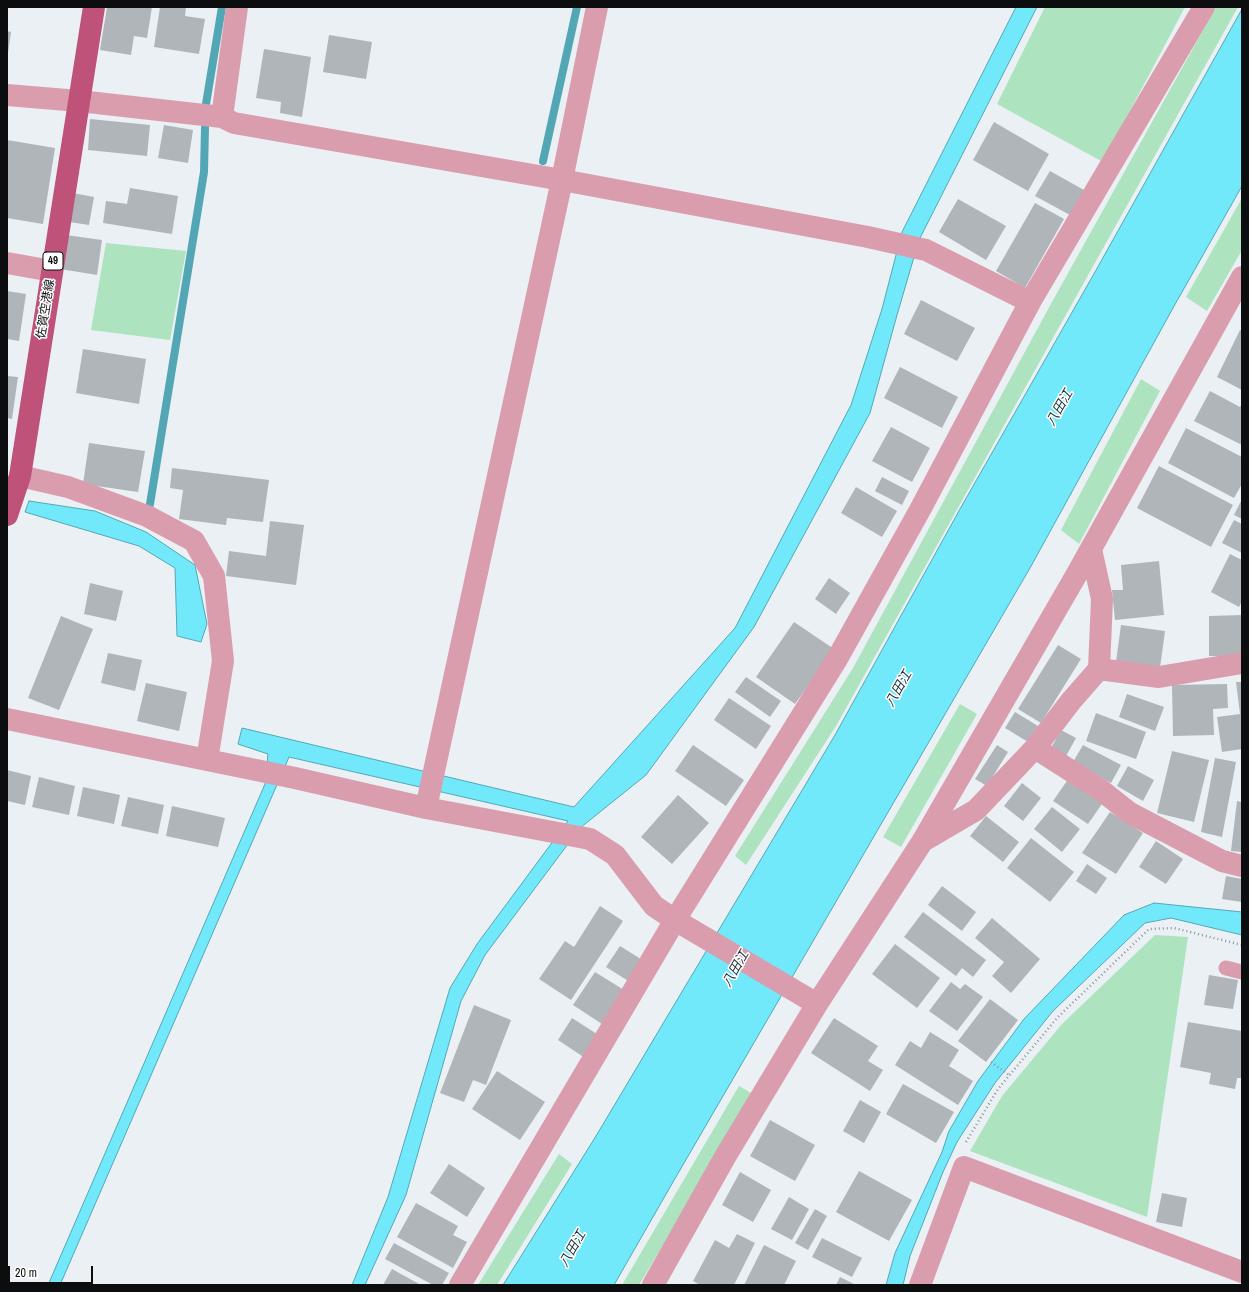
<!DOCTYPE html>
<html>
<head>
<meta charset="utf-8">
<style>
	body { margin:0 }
	#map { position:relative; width:1249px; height:1292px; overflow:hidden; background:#eaf0f4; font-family:"Archivo Narrow",sans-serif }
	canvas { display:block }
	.frame { position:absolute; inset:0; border:8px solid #0b0d0e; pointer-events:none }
	.scale { position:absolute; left:8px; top:1266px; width:85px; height:18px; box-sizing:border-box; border:2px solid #0b0d0e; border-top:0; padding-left:5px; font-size:12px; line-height:14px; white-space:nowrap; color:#0b0d0e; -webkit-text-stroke:3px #fff; paint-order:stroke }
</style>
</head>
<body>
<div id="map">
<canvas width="1249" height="1292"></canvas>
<div class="frame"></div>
<div class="scale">20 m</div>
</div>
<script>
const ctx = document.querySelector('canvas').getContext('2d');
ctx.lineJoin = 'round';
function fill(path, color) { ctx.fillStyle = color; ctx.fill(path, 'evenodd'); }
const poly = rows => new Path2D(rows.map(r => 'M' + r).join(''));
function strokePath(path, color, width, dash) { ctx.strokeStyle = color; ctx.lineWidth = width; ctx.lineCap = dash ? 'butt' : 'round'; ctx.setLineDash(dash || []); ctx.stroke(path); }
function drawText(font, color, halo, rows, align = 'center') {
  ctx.font = font + ' "Archivo Narrow","Noto Sans JP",sans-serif'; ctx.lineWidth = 3; ctx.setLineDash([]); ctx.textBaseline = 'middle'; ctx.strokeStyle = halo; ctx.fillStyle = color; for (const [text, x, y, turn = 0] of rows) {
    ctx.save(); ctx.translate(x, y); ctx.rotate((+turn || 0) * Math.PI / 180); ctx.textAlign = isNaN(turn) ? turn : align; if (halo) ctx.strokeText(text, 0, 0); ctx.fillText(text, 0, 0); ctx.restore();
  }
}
fill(poly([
	[1045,7,1185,7,1103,162,997,104],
	[1216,7,1238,7,836,726,746,865,735,856,853,668,1052,302],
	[1242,198,1242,250,1207,311,1186,297],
	[106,243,186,251,170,340,91,330],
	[1141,379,1160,391,1079,544,1061,530],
	[960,704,977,714,901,847,883,837],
	[1155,935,1188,937,1147,1217,970,1151,1002,1096,1062,1024],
	[739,1086,753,1094,639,1285,622,1285],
	[559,1154,572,1164,497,1285,478,1285]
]), '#ade3bf');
const water = poly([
	[1016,7,1037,7,919,240,897,315,870,413,754,627,646,775,580,828,485,955,461,1001,406,1195,365,1285,352,1285,388,1197,450,988,477,944,568,821,289,757,60,1285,48,1285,265,784,268,754,238,744,242,728,574,807,735,628,851,405,882,309,902,232,1016,7],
	[1242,9,1242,186,1173,308,1030,568,673,1182,614,1285,503,1285,596,1136,835,735,960,509,1095,272,1242,9],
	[29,501,95,511,146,532,195,565,207,624,201,642,177,636,175,568,139,546,25,512,29,501],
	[1154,903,1242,912,1242,935,1171,918,1145,923,1053,1011,995,1083,957,1142,943,1172,910,1256,903,1285,886,1285,895,1253,942,1152,949,1131,978,1081,1024,1019,1124,915,1154,903]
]);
fill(water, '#72e9fb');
strokePath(water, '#53a7b4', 1);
strokePath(poly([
	[206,104,222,7],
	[543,161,577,7],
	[150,504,204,172,205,128]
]), '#53a7b4', 8);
fill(poly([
	[107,7,152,7,147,38,134,36,131,55,100,50],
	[160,7,186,7,185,16,205,19,199,54,154,47],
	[7,31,11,32,8,53,7,53],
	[329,35,372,42,366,79,323,72],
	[264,49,311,57,302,117,280,113,281,102,256,98],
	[90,119,150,125,147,156,88,150],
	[994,122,1049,154,1028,191,973,160],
	[164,125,193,130,188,163,158,158],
	[7,140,55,148,43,224,7,218],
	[1050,171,1084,190,1070,215,1035,196],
	[130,188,178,196,172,234,103,223,106,201,127,204],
	[73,193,94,197,89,225,69,222],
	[958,199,1006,226,986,260,939,232],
	[1035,203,1064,219,1025,288,996,271],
	[66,235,102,240,97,275,60,269],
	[7,291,26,294,19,341,7,339],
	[921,300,975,328,957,361,904,334],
	[1240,330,1242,331,1242,390,1217,377],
	[83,349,146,359,139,404,76,393],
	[900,367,958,397,942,428,884,398],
	[7,376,18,377,12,419,7,418],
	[1210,391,1240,407,1242,403,1242,445,1194,421],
	[891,427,930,448,912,482,872,461],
	[1186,428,1242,457,1242,484,1234,498,1168,463],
	[89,443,145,451,138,492,83,484],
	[1159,466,1233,505,1211,547,1137,508],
	[172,468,269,480,263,522,227,518,226,525,179,519,183,490,170,488],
	[882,477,909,491,902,505,875,491],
	[856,487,897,511,882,537,841,513],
	[1242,499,1242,519,1234,515],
	[1234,520,1242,524,1242,553,1222,543],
	[270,521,304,525,296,585,226,576,229,551,266,556],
	[1230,554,1242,560,1242,601,1239,607,1211,592],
	[1159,561,1164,615,1115,620,1112,590,1123,590,1121,565],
	[829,578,850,593,836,614,815,599],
	[90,583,123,591,116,621,84,614],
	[1242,615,1242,656,1209,656,1209,616],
	[61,616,93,629,59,710,28,698],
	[794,622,834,649,795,704,756,677],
	[1121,625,1165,631,1160,668,1116,662],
	[1058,645,1081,659,1041,723,1018,709],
	[108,653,142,660,135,691,101,683],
	[746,677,781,701,770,717,735,692],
	[1236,682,1242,682,1242,749,1222,752,1217,717,1240,714],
	[146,683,187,692,179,731,137,721],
	[1227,684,1228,708,1213,709,1214,735,1173,736,1172,685],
	[1127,694,1164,707,1155,731,1119,717],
	[729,698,771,726,756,749,714,720],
	[1015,712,1038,726,1028,742,1005,728],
	[1096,713,1146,732,1136,759,1086,741],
	[1061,730,1076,738,1066,756,1051,748],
	[693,745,744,780,726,806,675,771],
	[997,745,1008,752,987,786,975,779],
	[1083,745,1121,765,1111,783,1073,762],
	[1172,751,1209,760,1194,822,1157,813],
	[1215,758,1236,762,1222,837,1201,832],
	[1128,766,1154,780,1143,801,1117,786],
	[7,770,31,776,25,805,7,801],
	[39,777,75,786,69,815,32,807],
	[1069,778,1104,801,1088,824,1053,801],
	[1022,783,1041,798,1023,821,1004,806],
	[83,787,120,795,114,824,77,816],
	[678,795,709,823,672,864,641,837],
	[128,797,164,805,158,834,121,826],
	[1237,801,1242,802,1242,852,1231,851],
	[172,806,225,818,218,847,166,836],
	[1052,807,1080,829,1062,852,1034,829],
	[1110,812,1143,833,1116,874,1082,853],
	[986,816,1019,842,1003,862,970,836],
	[1031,838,1074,872,1050,902,1007,868],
	[1156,841,1183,859,1166,884,1139,867],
	[1087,864,1107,878,1096,894,1076,881],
	[1226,876,1242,879,1242,902,1222,899],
	[942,886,976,912,962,931,928,905],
	[600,906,623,921,571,1000,539,979,565,941,574,947],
	[923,912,986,960,973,977,962,968,956,976,904,937],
	[992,918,1040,959,1011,993,992,976,1004,962,975,938],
	[895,944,940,978,917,1008,872,974],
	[620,946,644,961,630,982,606,967],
	[595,972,624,990,602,1024,573,1005],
	[1209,975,1238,980,1233,1009,1204,1005],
	[951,982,960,989,965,984,983,997,957,1031,929,1011],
	[990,999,1018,1020,986,1062,958,1041],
	[474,1005,511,1020,486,1085,473,1080,464,1102,440,1093],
	[572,1018,600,1036,585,1058,558,1040],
	[834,1018,878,1046,868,1061,883,1070,870,1091,811,1053],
	[1188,1022,1242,1031,1242,1078,1237,1078,1235,1089,1209,1084,1211,1073,1180,1067],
	[930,1032,959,1050,949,1066,973,1081,958,1105,895,1065,910,1041,921,1048],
	[497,1071,545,1102,520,1140,472,1109],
	[903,1084,954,1112,936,1143,886,1114],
	[860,1100,881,1112,864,1143,843,1131],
	[770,1120,815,1145,795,1181,750,1156],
	[449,1164,485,1188,467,1217,430,1193],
	[859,1171,912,1200,889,1241,836,1212],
	[740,1172,771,1190,753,1222,722,1205],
	[1162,1193,1187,1198,1182,1227,1156,1222],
	[789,1197,809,1209,792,1240,771,1229],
	[416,1203,458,1226,453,1235,467,1242,453,1268,397,1237],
	[815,1209,827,1216,808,1250,795,1243],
	[737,1234,755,1243,734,1285,700,1285,693,1281,715,1240,729,1248],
	[822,1238,862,1258,852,1277,812,1257],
	[394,1243,449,1273,442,1285,433,1285,385,1259],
	[764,1245,796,1261,784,1285,744,1285],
	[392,1269,421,1285,383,1285],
	[840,1277,856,1285,836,1285]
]), '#b0b5b9');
strokePath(poly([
	[991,1062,1009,1075],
	[966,1142,998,1089,1057,1018,1149,929,1174,928,1242,945]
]), '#909497', 2.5, [1, 3]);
strokePath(poly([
	[1226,968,1242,972]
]), '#da9dae', 15);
strokePath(poly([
	[7,95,79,101,222,117,234,123,562,180,868,237,926,250,1030,302],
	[222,117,237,7],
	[7,263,52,271],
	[20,476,68,487,147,516,194,541,214,576,223,661,207,760],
	[1091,549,1102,599,1099,669],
	[7,719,295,778,426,808,590,839,615,855,654,906,675,920,817,1004],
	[1035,748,1101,790,1130,813,1222,861,1242,866],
	[426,808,562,180,597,7],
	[923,841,976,810,1035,748,1071,701,1099,669,1159,677,1242,663],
	[460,1285,675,920,837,659,921,508,1030,302,1204,7],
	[653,1285,725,1157,817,1004,922,842,1078,572,1242,277],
	[920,1285,964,1167,1242,1272]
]), '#da9dae', 22);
strokePath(poly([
	[7,515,20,476,94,7]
]), '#be5278', 22);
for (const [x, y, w] of [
	[53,261,20]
]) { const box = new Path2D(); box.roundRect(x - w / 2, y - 9, w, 18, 3); ctx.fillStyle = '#fff'; ctx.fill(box); strokePath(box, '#0b0d0e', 1); }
drawText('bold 11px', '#0b0d0e', null, [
	["49",53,261]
]);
drawText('12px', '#0b0d0e', '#fff', [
	["佐賀空港線",46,309,-81]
]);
drawText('italic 13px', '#1d3236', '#fff', [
	["八田江",1060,408,-60],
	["八田江",899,689,-60],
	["八田江",736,969,-60],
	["八田江",573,1249,-60]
]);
</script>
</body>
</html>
